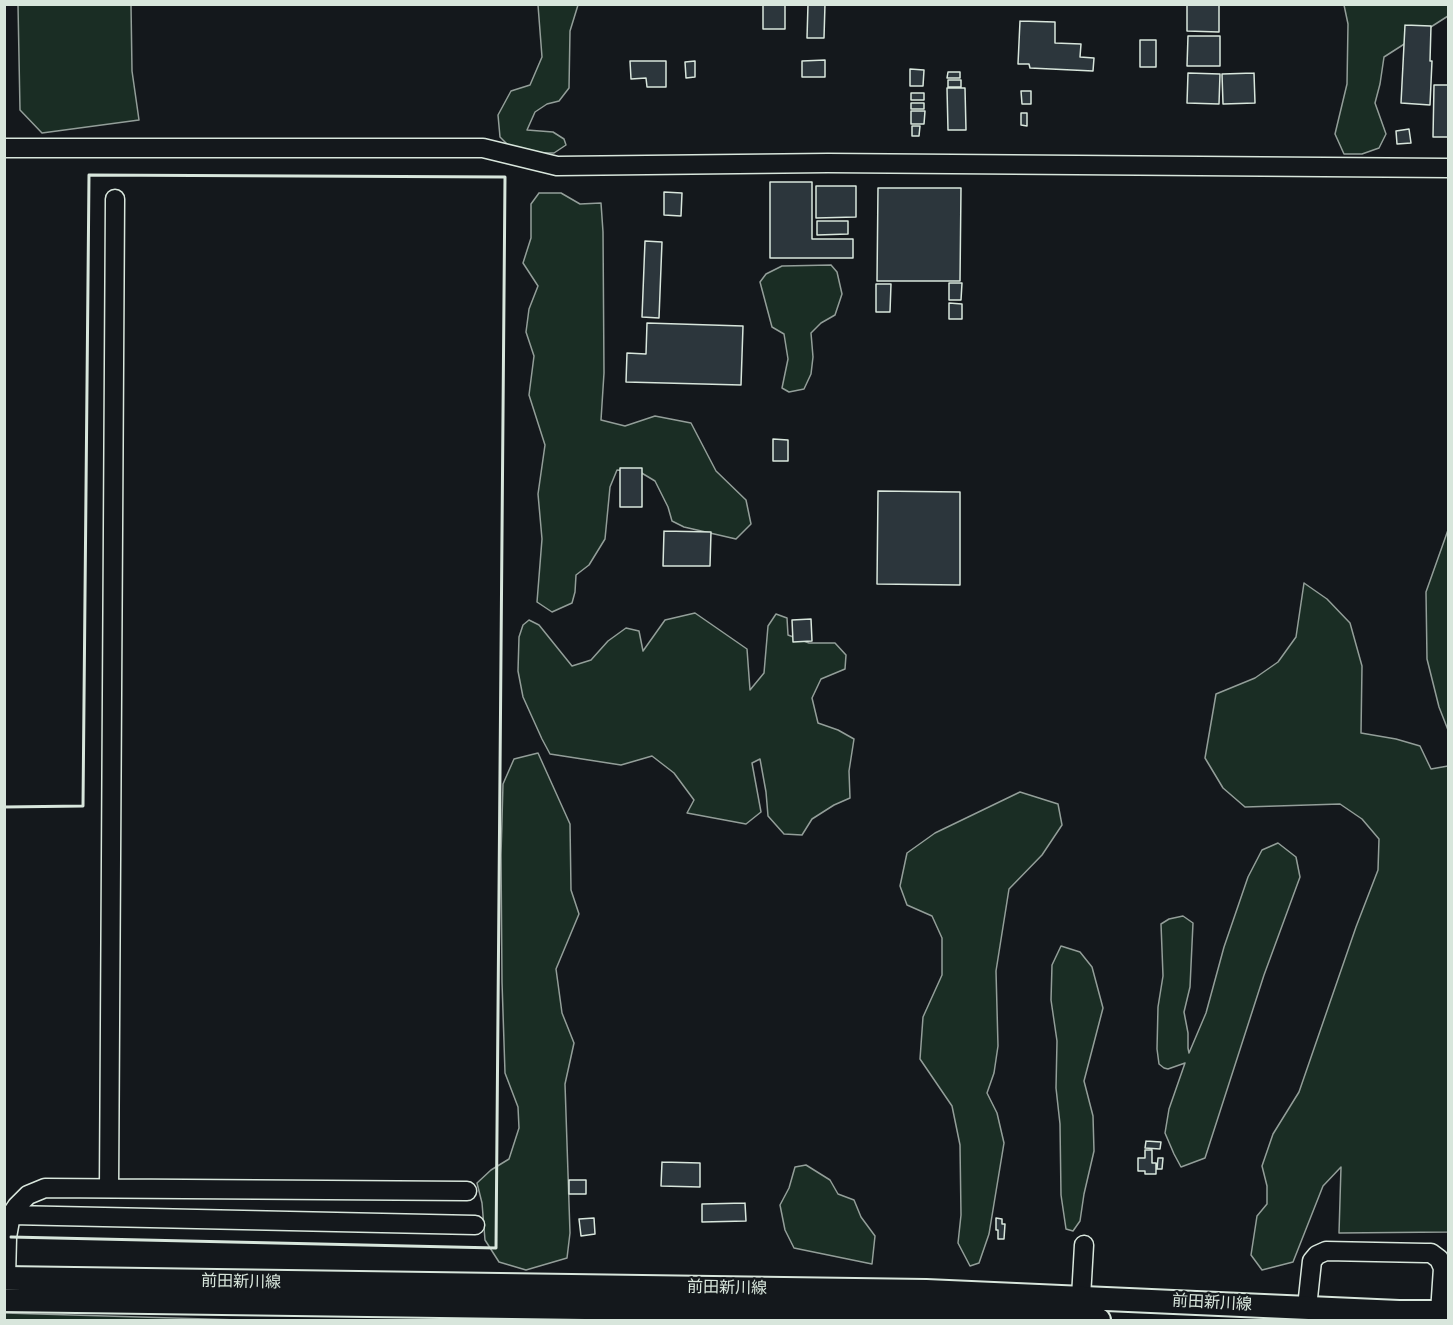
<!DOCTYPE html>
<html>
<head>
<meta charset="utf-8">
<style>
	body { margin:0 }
	#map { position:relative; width:1453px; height:1325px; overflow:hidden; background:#14181c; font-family:"Libre Baskerville",serif }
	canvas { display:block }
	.frame { position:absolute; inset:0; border:6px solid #d8e6dc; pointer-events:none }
</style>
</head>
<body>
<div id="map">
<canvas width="1453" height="1325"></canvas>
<div class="frame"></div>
</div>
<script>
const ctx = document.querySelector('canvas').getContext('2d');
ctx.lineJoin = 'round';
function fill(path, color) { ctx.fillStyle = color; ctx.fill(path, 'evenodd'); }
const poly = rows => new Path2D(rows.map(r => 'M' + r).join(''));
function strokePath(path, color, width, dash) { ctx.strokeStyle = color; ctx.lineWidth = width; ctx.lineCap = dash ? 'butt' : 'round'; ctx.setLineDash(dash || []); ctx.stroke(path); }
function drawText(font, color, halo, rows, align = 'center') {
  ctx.font = font + ' "Libre Baskerville","Noto Sans JP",serif'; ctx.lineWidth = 4.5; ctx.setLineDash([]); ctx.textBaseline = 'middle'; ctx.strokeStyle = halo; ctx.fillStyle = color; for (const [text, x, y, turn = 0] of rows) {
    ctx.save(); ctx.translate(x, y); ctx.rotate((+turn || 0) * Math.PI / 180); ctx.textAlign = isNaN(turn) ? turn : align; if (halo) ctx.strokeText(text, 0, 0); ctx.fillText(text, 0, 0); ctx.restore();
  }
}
const green = poly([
	[18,5,131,5,132,71,139,120,42,133,20,110,18,5],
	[538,5,578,5,570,31,569,88,559,101,547,104,535,112,527,130,553,132,564,139,566,145,554,153,540,153,509,146,500,137,498,115,511,91,530,85,542,57,538,5],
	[1344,5,1448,5,1448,16,1384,57,1380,84,1375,103,1386,134,1379,148,1362,154,1344,154,1335,134,1347,84,1348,24,1344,5],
	[539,193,561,193,580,204,601,203,603,232,604,373,601,420,625,426,655,416,691,423,716,471,746,500,751,524,736,539,684,527,672,521,668,507,655,481,640,472,617,470,610,487,605,539,589,565,576,575,575,592,572,603,552,612,537,602,542,539,538,494,545,445,529,395,534,356,526,332,529,309,538,286,523,263,531,238,531,204,539,193],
	[831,265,837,272,842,294,835,315,821,323,811,333,813,357,811,374,804,389,789,392,782,388,788,359,784,334,772,327,760,282,766,274,782,266,831,265],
	[1448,530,1448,730,1439,707,1427,659,1426,592,1448,530],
	[1304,583,1327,599,1350,623,1362,666,1361,733,1396,739,1420,746,1431,769,1448,766,1448,1232,1339,1233,1341,1167,1323,1186,1293,1262,1262,1270,1251,1255,1257,1216,1267,1204,1267,1186,1262,1166,1273,1134,1299,1092,1356,927,1378,870,1379,839,1362,819,1340,804,1245,807,1223,788,1205,758,1216,694,1255,678,1278,662,1296,637,1304,583],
	[695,613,747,649,750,690,764,673,768,626,776,614,787,618,788,635,809,643,835,643,846,655,845,669,821,679,812,698,818,723,838,730,854,739,849,771,850,798,834,805,812,819,802,835,784,834,768,816,766,792,760,759,752,763,761,812,746,824,687,813,694,800,674,773,652,756,621,765,550,754,542,739,523,697,518,671,519,637,523,625,529,620,539,625,572,666,591,660,608,641,626,628,639,631,643,651,665,620,695,613],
	[538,753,570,824,571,890,579,914,556,969,562,1013,574,1043,565,1084,570,1233,567,1258,526,1270,499,1262,485,1240,482,1203,477,1183,491,1170,509,1159,519,1128,518,1107,505,1073,502,982,501,855,503,784,514,759,538,753],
	[1020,792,1058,804,1062,825,1042,855,1009,889,996,971,998,1046,994,1073,987,1093,997,1113,1004,1143,989,1234,979,1263,970,1266,958,1243,961,1215,960,1145,952,1106,920,1059,923,1017,942,975,942,938,932,916,907,905,900,886,907,853,935,833,1020,792],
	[1278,843,1296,857,1300,877,1264,975,1205,1158,1181,1167,1174,1154,1165,1133,1169,1109,1185,1063,1168,1069,1164,1068,1159,1064,1157,1049,1158,1007,1163,976,1161,924,1169,919,1183,916,1193,923,1190,987,1184,1012,1188,1033,1188,1048,1189,1053,1206,1013,1224,947,1248,877,1262,850,1278,843],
	[1061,946,1080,952,1092,967,1103,1008,1084,1081,1093,1116,1094,1151,1084,1194,1080,1221,1073,1231,1066,1229,1061,1195,1060,1124,1056,1088,1057,1041,1051,1000,1052,965,1061,946],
	[806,1165,830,1180,838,1194,854,1200,861,1217,875,1236,872,1264,794,1248,785,1230,780,1205,789,1188,795,1167,806,1165],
	[4,1313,5,1313,240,1320,5,1320,4,1313]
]);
fill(green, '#1a2d24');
strokePath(green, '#939e99', 1.5);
const building = poly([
	[763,4,785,4,785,29,763,29,763,4],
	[808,4,825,4,824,38,807,38,808,4],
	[1187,4,1219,4,1219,32,1187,31,1187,4],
	[1020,21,1055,22,1055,43,1081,44,1080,57,1094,58,1093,71,1030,68,1029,64,1018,64,1020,21],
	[1405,25,1431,26,1430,61,1432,61,1430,105,1401,103,1405,25],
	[1188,36,1220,36,1220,66,1187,66,1188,36],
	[1140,40,1156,40,1156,67,1140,67,1140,40],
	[825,60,825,77,802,77,802,61,825,60],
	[630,61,666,61,666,87,647,87,646,78,631,79,630,61],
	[695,61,695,77,686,78,685,62,695,61],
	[910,69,924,70,923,86,910,86,910,69],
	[948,72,960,72,960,78,947,78,948,72],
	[1188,73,1220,74,1219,104,1187,103,1188,73],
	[1254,73,1255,103,1223,104,1222,74,1254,73],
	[948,80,961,80,961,87,948,87,948,80],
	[1434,85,1448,85,1448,137,1433,137,1434,85],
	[947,88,965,88,966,130,948,130,947,88],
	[1021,91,1031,91,1031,104,1022,104,1021,91],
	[911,93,924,93,924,100,911,100,911,93],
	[911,103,924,103,924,109,911,109,911,103],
	[911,111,925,111,924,124,911,124,911,111],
	[1021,113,1027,113,1027,126,1021,125,1021,113],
	[912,126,920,126,919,136,912,136,912,126],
	[1409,129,1411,143,1397,144,1396,131,1409,129],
	[770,182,812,182,812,239,853,239,853,258,770,258,770,182],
	[816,186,856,186,856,217,816,218,816,186],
	[878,188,961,188,960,281,877,281,878,188],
	[664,192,682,193,681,216,664,215,664,192],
	[817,221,848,221,848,234,817,235,817,221],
	[645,241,662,242,659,318,642,317,645,241],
	[949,283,962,283,961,300,949,300,949,283],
	[876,284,891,284,890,312,876,312,876,284],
	[949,303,962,304,962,319,949,319,949,303],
	[647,323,743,326,741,385,626,382,627,353,646,354,647,323],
	[773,439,788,440,788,461,773,461,773,439],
	[620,468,642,468,642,507,620,507,620,468],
	[878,491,960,492,960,585,877,584,878,491],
	[664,531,711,532,710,566,663,566,664,531],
	[811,619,812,641,793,642,792,620,811,619],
	[1146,1141,1161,1142,1160,1149,1145,1148,1146,1141],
	[1145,1150,1152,1150,1152,1163,1156,1163,1156,1174,1145,1174,1145,1171,1138,1171,1138,1158,1145,1158,1145,1150],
	[1158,1158,1163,1158,1162,1169,1157,1169,1158,1158],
	[662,1162,700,1163,700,1187,661,1186,662,1162],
	[569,1180,586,1180,586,1194,569,1194,569,1180],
	[745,1203,746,1221,702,1222,702,1204,745,1203],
	[594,1218,595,1234,581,1236,579,1219,594,1218],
	[996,1218,1002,1219,1002,1224,1005,1224,1004,1239,998,1239,998,1230,996,1230,996,1218]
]);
fill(building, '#2c363c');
strokePath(building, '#d8e6dc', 1.5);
const minor = poly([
	[4,148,483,148,557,166,828,163,1448,168],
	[109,1188,115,199],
	[11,1215,475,1225],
	[6,1278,7,1237,11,1215,17,1206,28,1195,45,1188,467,1191],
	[1081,1297,1084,1245],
	[1307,1307,1312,1261,1317,1255,1326,1251,1425,1253,1431,1253,1439,1259,1443,1268,1440,1312]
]);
const major = poly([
	[4,1278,926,1291,1399,1312,1448,1312],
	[4,1300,948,1313,1099,1320]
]);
strokePath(minor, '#d8e6dc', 21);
strokePath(major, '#d8e6dc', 26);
strokePath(minor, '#14181c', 18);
strokePath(major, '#14181c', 22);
strokePath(poly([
	[4,807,83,806,89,175,505,177,496,1248,11,1237]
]), '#d8e6dc', 3);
drawText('16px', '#d8e6dc', '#14181c', [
	["前田新川線",241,1282,1],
	["前田新川線",727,1288,1],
	["前田新川線",1212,1303,3]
]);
</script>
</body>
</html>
